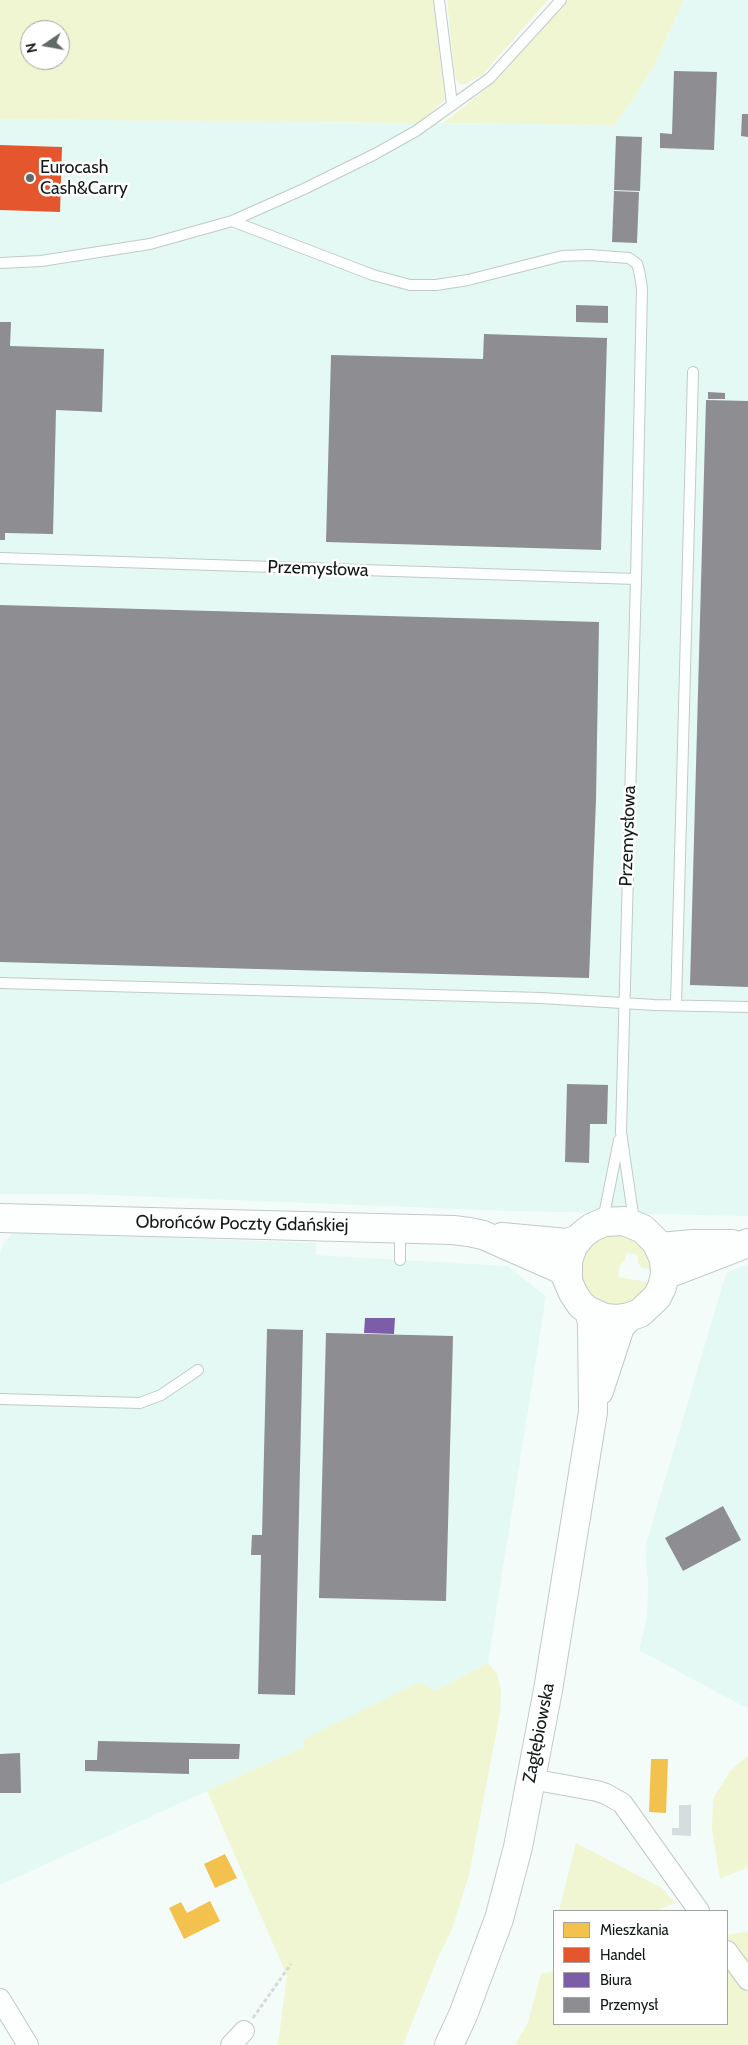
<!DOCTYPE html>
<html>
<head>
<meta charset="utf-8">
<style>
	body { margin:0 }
	#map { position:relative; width:748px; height:2045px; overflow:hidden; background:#f4fcfa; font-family:Cabin,sans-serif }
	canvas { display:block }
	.legend { position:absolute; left:553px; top:1910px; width:175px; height:115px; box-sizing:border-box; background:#fff; border:1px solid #a1a4a3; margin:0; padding:6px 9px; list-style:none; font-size:15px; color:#131b19 }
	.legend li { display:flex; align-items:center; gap:10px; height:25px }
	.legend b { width:25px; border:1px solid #a1a4a3 }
	.north { position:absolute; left:20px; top:20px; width:50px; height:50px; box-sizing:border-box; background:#fff; border:1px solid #a1a4a3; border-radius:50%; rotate:258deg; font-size:14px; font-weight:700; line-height:20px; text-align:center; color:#131b19 }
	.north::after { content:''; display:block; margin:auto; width:18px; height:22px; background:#626a68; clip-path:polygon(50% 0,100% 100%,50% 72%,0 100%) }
</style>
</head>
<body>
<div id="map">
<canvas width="748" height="2045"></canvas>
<ul class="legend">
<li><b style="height:14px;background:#f2c14e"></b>Mieszkania</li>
<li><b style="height:14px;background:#e4572e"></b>Handel</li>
<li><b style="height:14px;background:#7b5ea7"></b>Biura</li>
<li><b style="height:14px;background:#8d8d92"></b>Przemysł</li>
</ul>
<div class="north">N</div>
</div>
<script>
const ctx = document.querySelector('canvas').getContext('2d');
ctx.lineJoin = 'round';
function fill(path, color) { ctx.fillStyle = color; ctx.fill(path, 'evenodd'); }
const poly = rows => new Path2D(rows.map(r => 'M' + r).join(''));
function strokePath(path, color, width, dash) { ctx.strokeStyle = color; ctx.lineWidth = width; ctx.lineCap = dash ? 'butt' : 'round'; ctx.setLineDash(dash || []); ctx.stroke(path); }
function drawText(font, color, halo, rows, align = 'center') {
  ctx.font = font + ' Cabin,sans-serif'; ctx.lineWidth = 5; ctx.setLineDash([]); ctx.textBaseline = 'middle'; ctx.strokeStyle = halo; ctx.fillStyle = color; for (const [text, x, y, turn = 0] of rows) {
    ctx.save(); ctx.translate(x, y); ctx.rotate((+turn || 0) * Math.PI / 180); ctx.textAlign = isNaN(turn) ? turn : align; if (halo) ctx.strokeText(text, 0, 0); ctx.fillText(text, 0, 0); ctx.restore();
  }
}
fill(poly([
	[684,0,748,0,748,1216,510,1211,79,1194,0,1194,0,119,614,125,634,98,655,63],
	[18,1232,316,1243,316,1255,507,1266,546,1296,488,1663,432,1692,304,1739,304,1747,0,1885,0,1254,4,1242,11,1235],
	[748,1264,748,1709,639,1650,647,1619,648,1581,645,1547,726,1273]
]), '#e4f9f4');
fill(poly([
	[0,0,433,0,445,100,418,123,0,119],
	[30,30,60,30,60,60,30,60],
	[447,0,548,0,482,75,463,85,458,83,455,77],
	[568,0,684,0,655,63,634,98,614,125,443,123,496,81],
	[617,1232,640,1240,653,1266,650,1269,642,1268,638,1262,638,1255,626,1253,625,1260,620,1265,618,1277,648,1282,651,1288,643,1299,619,1309,593,1302,579,1281,580,1258,594,1239],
	[488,1663,497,1674,501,1689,500,1713,469,1875,452,1929,437,1960,403,2045,278,2045,287,1976,207,1791,304,1747,304,1739,419,1682,434,1691],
	[748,1756,748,1867,720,1879,712,1829,713,1799,730,1771],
	[576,1843,662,1888,675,1903,655,1911,559,1911],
	[748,1931,748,2045,515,2045,528,2022,541,1974,554,1971,554,2024,727,2024,727,1935]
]), '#f0f5d2');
fill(poly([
	[651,1759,668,1759,666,1813,649,1812],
	[225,1854,237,1878,215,1888,204,1864],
	[210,1901,220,1921,184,1939,169,1908,181,1902,187,1913]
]), '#f2c14e');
fill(poly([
	[0,145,62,147,60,212,0,210]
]), '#e4572e');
fill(poly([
	[365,1318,395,1318,394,1334,364,1333]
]), '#7b5ea7');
fill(poly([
	[674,71,717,72,714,150,660,148,660,133,672,134],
	[742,114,748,114,748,137,741,136],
	[616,136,642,137,640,191,614,190],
	[614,191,639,192,637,243,612,242],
	[576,305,608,306,608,323,576,322],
	[0,322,11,322,10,346,104,349,102,412,56,410,53,534,5,533,5,540,0,540],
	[484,334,607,338,601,550,326,542,331,355,483,359],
	[708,392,725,393,725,399,708,399],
	[706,400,748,401,748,987,690,985],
	[0,605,599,622,596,800,589,978,0,962],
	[567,1084,608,1085,607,1124,590,1124,589,1163,565,1162],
	[267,1329,303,1330,295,1695,258,1694,261,1555,251,1555,252,1535,262,1535],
	[326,1333,453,1336,446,1601,319,1598],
	[723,1506,741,1540,683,1571,665,1538],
	[98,1741,240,1744,239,1759,189,1759,189,1774,85,1771,85,1760,97,1760],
	[20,1753,21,1793,0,1793,0,1754]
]), '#8d8d92');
fill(poly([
	[679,1805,691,1805,691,1836,672,1835,672,1828,679,1828]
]), '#d5dede');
const lane = poly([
	[439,0,452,104],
	[232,221,373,275,410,285,436,285,468,280,562,256,588,255,629,258,637,264,639,270,642,288,636,579,621,1132,634,1221],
	[0,263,41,261,150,244,232,221,304,189,375,154,416,131,490,78,561,0],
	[0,558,636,579],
	[0,983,541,998,654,1005,748,1007],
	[676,1005,693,372],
	[601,1221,604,1215,619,1140],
	[400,1260,400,1229],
	[0,1399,140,1403,161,1395,198,1370]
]);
const street = poly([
	[531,1779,597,1791,606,1794,622,1803,699,1911],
	[727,1951,748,1980],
	[0,1999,28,2045],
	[231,2045,244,2031]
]);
const secondary = poly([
	[0,1218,453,1230,469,1232,483,1235,558,1268,564,1272,573,1293,581,1305,589,1311,605,1318,617,1319,629,1317,640,1313,657,1297,662,1287,665,1275,664,1259,656,1242,643,1229,624,1221,604,1222,591,1228,582,1235,573,1246,568,1261,568,1279],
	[502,1237,567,1243,578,1239],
	[660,1247,693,1244,732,1244],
	[665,1275,748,1243],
	[599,1391,620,1327,629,1317],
	[449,2045,463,2015,499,1919,518,1847,531,1779,548,1690,593,1412,592,1323,589,1311]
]);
strokePath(lane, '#c1cac7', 12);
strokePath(street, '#c1cac7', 22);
strokePath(secondary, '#c1cac7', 30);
strokePath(poly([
	[253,2018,291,1964]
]), '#d8dada', 3, [4, 2.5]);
strokePath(lane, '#fdfffe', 10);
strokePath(street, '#fdfffe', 20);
strokePath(secondary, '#fdfffe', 28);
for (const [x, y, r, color] of [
	[30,178,5,"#626a68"]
]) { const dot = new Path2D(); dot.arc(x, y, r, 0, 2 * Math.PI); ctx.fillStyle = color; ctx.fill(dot); strokePath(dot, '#fff', 2); }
drawText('18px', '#131b19', '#fff', [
	["Eurocash",40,168],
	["Cash&Carry",40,189]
], 'left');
drawText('18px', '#131b19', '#fff', [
	["Przemysłowa",318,569,2],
	["Przemysłowa",628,836,-88],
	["Obrońców Poczty Gdańskiej",242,1224,1],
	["Zagłębiowska",539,1733,-79]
]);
</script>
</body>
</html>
